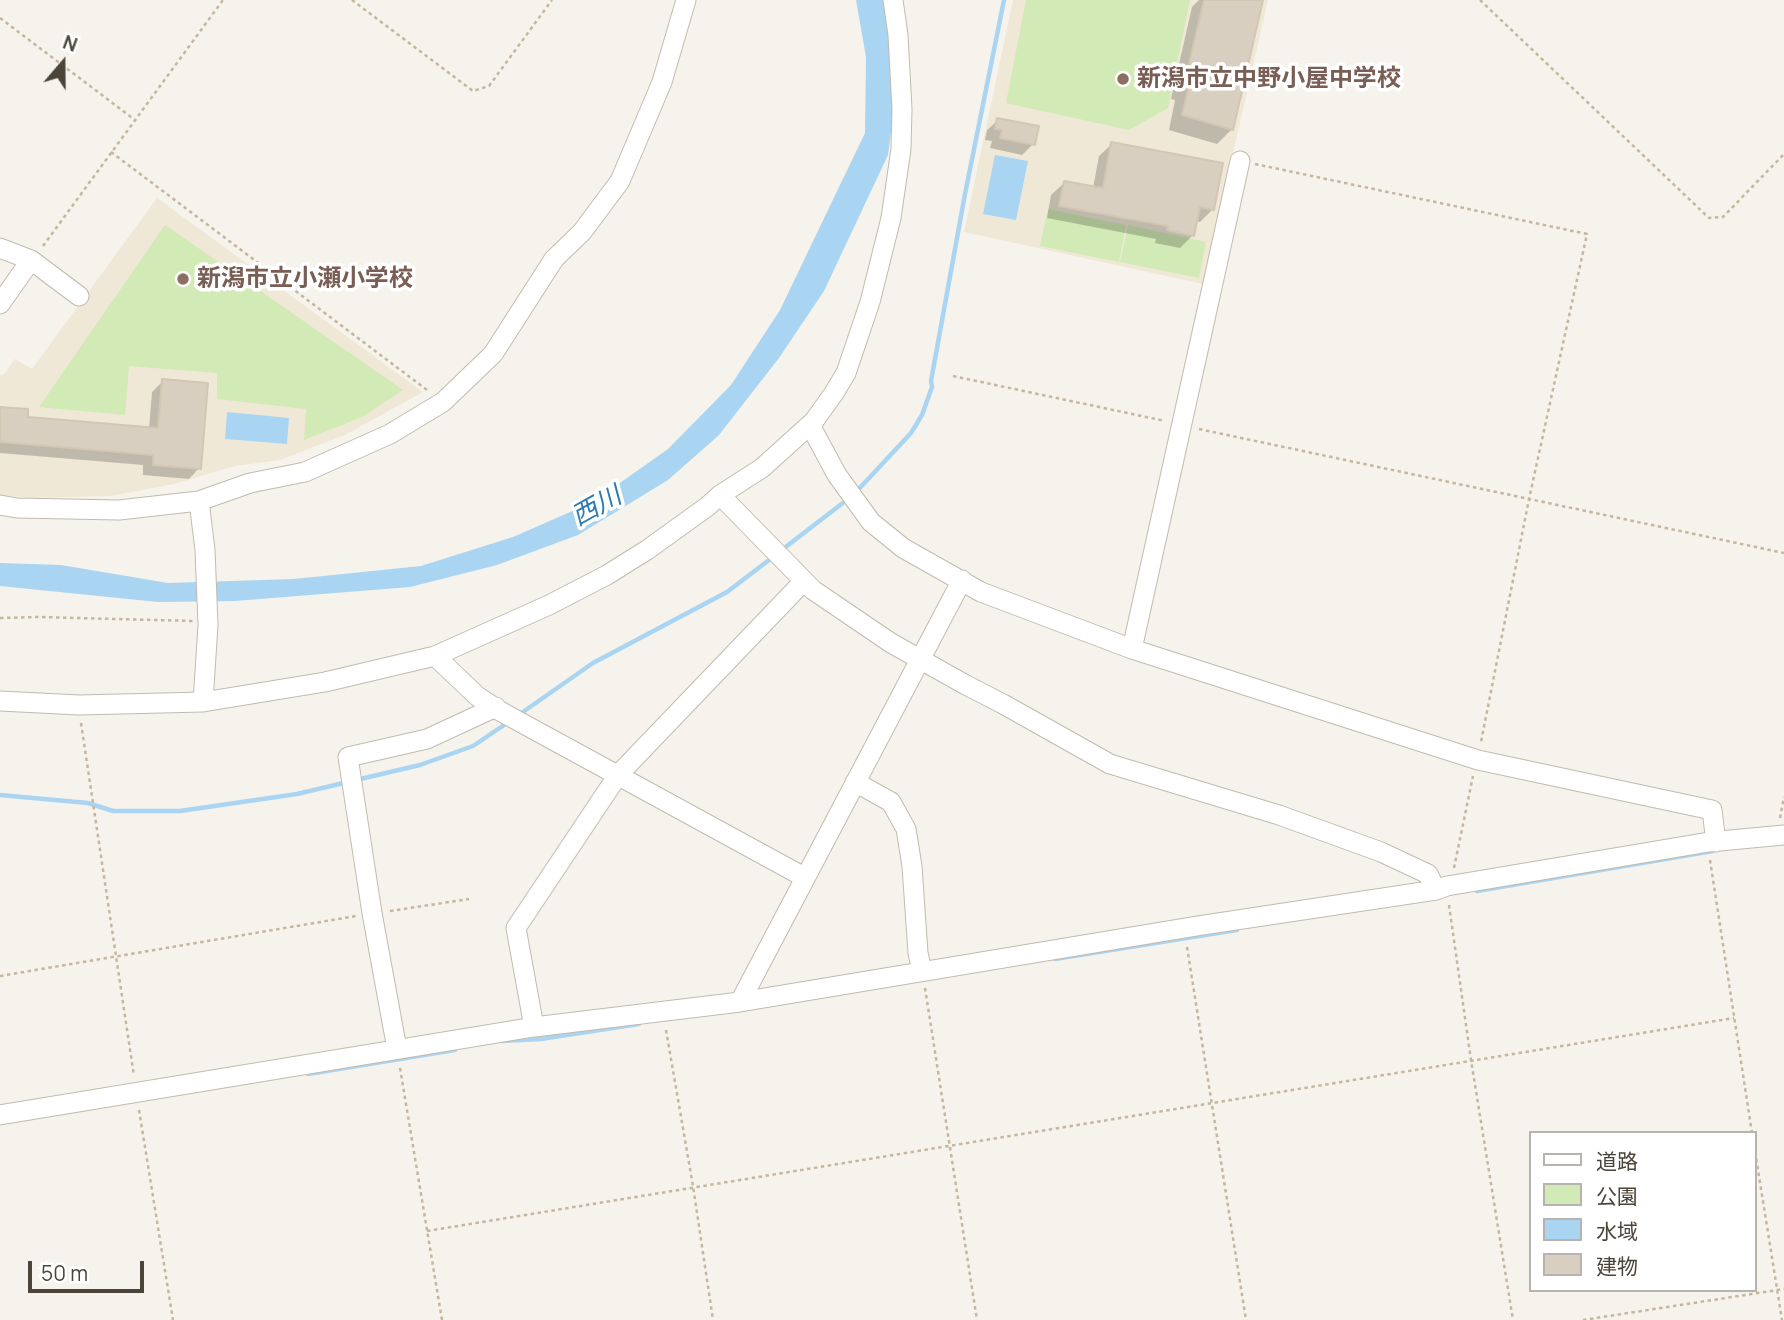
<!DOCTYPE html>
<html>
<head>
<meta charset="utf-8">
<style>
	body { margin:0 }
	#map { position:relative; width:1784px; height:1320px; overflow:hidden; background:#f6f3ec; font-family:Manrope,"Noto Sans JP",sans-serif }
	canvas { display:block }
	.legend { position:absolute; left:1529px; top:1131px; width:228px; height:161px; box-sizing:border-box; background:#fff; border:2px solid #b7b4b0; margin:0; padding:9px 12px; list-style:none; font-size:21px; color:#4b4439 }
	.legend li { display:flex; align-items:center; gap:14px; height:35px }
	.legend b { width:35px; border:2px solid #b7b4b0 }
	.north { position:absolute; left:28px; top:28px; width:70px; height:70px; -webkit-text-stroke:5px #fff; paint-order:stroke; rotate:20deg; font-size:19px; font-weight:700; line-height:28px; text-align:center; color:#4b4439 }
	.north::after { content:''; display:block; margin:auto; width:24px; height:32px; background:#4b4439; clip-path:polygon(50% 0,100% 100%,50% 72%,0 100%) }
	.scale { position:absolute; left:28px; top:1261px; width:116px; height:32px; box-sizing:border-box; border:4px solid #4b4439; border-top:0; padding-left:9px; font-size:21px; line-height:24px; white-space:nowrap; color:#4b4439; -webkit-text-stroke:5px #fff; paint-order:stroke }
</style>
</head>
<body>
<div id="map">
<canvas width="1784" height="1320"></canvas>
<ul class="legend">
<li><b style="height:9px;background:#fff"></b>道路</li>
<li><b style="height:19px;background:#d2eab5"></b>公園</li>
<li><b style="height:19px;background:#a9d4f2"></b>水域</li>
<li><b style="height:19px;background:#d8cfc1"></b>建物</li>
</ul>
<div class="north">N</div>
<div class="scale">50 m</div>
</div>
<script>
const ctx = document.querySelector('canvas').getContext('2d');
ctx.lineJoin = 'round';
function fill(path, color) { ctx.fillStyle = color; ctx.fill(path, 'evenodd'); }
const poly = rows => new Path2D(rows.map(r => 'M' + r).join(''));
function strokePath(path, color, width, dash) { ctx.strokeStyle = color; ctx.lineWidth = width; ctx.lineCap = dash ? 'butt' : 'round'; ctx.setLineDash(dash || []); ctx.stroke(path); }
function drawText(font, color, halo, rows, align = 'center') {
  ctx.font = font + ' Manrope,"Noto Sans JP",sans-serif'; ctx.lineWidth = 7; ctx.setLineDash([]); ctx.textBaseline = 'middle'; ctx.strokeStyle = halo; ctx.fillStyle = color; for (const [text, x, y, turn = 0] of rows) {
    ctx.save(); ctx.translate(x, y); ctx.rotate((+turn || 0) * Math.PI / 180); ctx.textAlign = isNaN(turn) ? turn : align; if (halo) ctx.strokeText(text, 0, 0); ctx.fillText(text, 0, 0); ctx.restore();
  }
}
fill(poly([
	[1013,0,1268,0,1203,284,964,232],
	[157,198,423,392,345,435,280,460,235,466,174,484,111,496,33,498,0,495,0,375,4,374,15,359,32,369]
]), '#efe8d6');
fill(poly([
	[1026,0,1190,0,1168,108,1129,130,1006,103],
	[1048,209,1126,225,1119,262,1040,246],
	[165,225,403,390,362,417,304,440,306,409,217,399,217,373,129,366,125,415,39,407],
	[1128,225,1206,242,1199,278,1120,262]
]), '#d2eab5');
fill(poly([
	[856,0,884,0,888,24,894,109,888,155,824,291,779,358,719,435,668,480,578,535,497,565,410,587,235,601,158,602,0,586,0,563,61,565,168,583,294,579,421,566,513,537,593,502,668,449,731,385,780,310,865,133,866,57],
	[995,155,1028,161,1016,220,983,214],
	[227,412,289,418,287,444,225,439]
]), '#a9d4f2');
fill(poly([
	[1199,0,1261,0,1232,129,1217,144,1169,130,1175,100,1171,99,1192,7],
	[998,120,1033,144,1022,155,990,148,992,141,985,140,987,130],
	[1112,144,1213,209,1200,222,1196,221,1193,235,1180,248,1155,243,1156,239,1047,218,1051,195,1064,183,1093,188,1099,156],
	[163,381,199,468,189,479,143,475,143,465,0,453,0,408,26,418,149,429,152,392]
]), '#0003');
strokePath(poly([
	[857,491,911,433,922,415,932,387,931,381,965,194,1004,0],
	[783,549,848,499],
	[520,714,593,663,727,592,773,557],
	[356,780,420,765,473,746,510,721],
	[0,795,88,803,113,811,180,811,297,794,348,782],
	[1477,891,1713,851],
	[1055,959,1237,930],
	[502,1041,541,1039,639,1024],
	[308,1074,455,1050]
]), '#a9d4f2', 4.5);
const building = poly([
	[1204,0,1263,0,1233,130,1182,115,1189,86,1184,85,1204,0],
	[997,118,1039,126,1035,145,1000,138,1002,130,995,129,997,118],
	[1111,142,1223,163,1214,210,1200,207,1194,236,1167,230,1168,226,1059,206,1064,181,1103,188,1111,142],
	[162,379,208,383,201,469,153,465,153,455,0,442,0,407,28,409,28,417,158,428,162,379]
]);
fill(building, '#d8cfc1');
strokePath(building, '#d3c7b4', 2);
const street = poly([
	[0,248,31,260,79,296],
	[0,304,31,260],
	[810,425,837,475,871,522,903,548,981,592,1132,649,1478,760,1712,810,1716,842],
	[720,495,813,590,891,643,966,685,1003,704,1110,764,1279,815,1381,852,1428,874,1436,890],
	[199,501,205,550,208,625,203,702],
	[0,505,17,508,119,510,199,501,250,483,305,472,390,434,443,402,493,354,554,259,582,232,620,181,662,82,686,0],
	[1132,649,1240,161],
	[435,656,477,696,498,710,804,877],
	[0,701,79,705,203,702,325,682,435,656,549,605,607,575,647,550,708,506,720,495,762,468,814,421,834,393,846,373,870,302,891,218,901,149,902,109,898,35,893,0],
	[855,782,891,802,906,829,912,866,918,953,922,971],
	[740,1002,962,580],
	[534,1027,516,928,618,775,804,581],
	[397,1049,372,913,348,757,427,739,496,707],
	[0,1115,534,1027,740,1002,1197,926,1436,890,1447,886,1709,842,1784,835]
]);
strokePath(street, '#c2bbae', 21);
strokePath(poly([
	[352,0,473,91,489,86,552,0],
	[1480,0,1709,218,1723,217,1784,154],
	[0,18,135,120],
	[111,152,427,390],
	[1255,164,1587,234,1529,499,1481,742],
	[43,246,223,0],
	[953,376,1165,421],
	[1199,429,1784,553],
	[0,618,38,617,193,621],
	[81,723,134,1076],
	[1780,818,1784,797],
	[1710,860,1752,1133],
	[1454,868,1473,776],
	[1449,905,1471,1060,1513,1320],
	[390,911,469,899],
	[1187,947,1246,1320],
	[0,976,356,916],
	[925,988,977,1320],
	[666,1030,693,1186,713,1320],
	[400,1068,442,1320],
	[139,1110,173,1320],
	[1754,1145,1782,1320],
	[427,1231,1734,1018],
	[1583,1320,1784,1289]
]), '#c4b79f', 2.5, [3.5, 3.5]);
strokePath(street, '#fff', 19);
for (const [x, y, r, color] of [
	[1123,79,7,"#8d6e63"],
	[183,279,7,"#8d6e63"]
]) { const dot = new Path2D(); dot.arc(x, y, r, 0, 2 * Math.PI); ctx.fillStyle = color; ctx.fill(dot); strokePath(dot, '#fff', 2.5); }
drawText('bold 24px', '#785e54', '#fff', [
	["新潟市立中野小屋中学校",1137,79],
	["新潟市立小瀬小学校",197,279]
], 'left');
drawText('italic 26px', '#2e7ab2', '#fff', [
	["西川",597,507,-29]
]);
</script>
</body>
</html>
